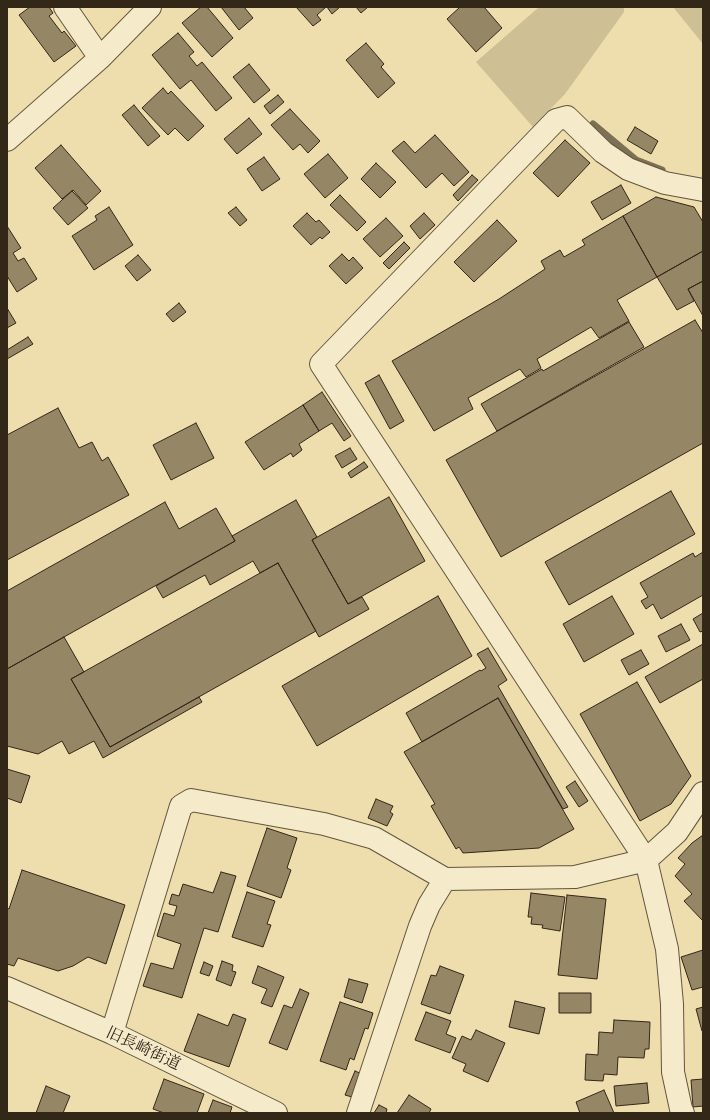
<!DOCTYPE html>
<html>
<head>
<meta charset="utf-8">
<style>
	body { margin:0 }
	#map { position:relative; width:710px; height:1120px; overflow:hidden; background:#efdead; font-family:"Old Standard TT",serif }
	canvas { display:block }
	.frame { position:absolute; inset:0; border:8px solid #332718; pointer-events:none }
</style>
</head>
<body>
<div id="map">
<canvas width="710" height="1120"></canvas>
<div class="frame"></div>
</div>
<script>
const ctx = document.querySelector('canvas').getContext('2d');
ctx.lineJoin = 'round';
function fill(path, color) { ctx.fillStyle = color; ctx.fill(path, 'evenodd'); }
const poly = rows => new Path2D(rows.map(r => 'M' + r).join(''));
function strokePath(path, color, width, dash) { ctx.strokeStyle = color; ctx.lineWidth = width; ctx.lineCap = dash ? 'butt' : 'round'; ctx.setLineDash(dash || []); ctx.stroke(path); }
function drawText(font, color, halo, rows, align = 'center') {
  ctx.font = font + ' "Old Standard TT","Noto Serif JP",serif'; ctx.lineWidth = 4; ctx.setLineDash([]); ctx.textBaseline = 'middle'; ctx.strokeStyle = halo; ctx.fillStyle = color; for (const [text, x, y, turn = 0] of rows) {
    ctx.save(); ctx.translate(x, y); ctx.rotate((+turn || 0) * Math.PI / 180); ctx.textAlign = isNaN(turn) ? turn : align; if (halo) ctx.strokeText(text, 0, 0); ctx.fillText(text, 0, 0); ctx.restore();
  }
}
fill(poly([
	[539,7,624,7,624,12,565,94,533,127,476,62],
	[673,7,703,7,703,44]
]), '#cfbf94');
strokePath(poly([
	[593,124,636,160,662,170]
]), '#7d7053', 7);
const building = poly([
	[30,7,49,7,53,13,49,16,62,33,64,31,76,46,54,62,19,15,30,7],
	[201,7,207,7,233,38,212,57,182,23,201,7],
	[221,7,244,7,253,18,239,30,221,7],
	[296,7,326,7,317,15,321,20,313,26,296,7],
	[327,7,340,7,332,14,327,7],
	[356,7,368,7,361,13,356,7],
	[460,7,484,7,502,28,476,52,447,19,460,7],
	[178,33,194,52,189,56,197,66,202,62,232,98,216,111,191,80,180,89,152,55,178,33],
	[366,43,384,64,381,67,395,83,378,98,346,60,366,43],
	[249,64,270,90,254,103,233,77,249,64],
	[163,88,168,94,171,91,204,126,188,141,175,128,168,135,142,108,163,88],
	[278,95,284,102,270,114,264,106,278,95],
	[134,105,160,136,148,146,122,115,134,105],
	[290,109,320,141,308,153,300,144,293,150,271,125,290,109],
	[249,118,262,134,237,154,224,139,249,118],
	[635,127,658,141,651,154,627,140,635,127],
	[435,135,469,172,454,186,442,173,426,188,392,151,404,141,415,153,435,135],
	[565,140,590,163,558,197,533,173,565,140],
	[61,145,101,191,86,205,73,190,62,199,35,168,61,145],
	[328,154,348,178,325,198,304,174,328,154],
	[264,157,280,179,262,191,247,169,264,157],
	[376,163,396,182,380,198,361,179,376,163],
	[472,175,478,180,458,201,453,195,472,175],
	[621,185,631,203,602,220,591,202,621,185],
	[72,191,88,208,68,225,53,208,72,191],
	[340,195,366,222,357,231,330,205,340,195],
	[656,197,694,207,703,222,703,251,657,277,623,216,656,197],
	[109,207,133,245,94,270,72,236,97,220,95,216,109,207],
	[236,207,247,220,240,226,228,213,236,207],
	[307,213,316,222,319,220,330,232,322,239,320,237,311,245,293,226,307,213],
	[424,213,435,225,420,239,410,226,424,213],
	[623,216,657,277,617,300,629,321,599,338,591,327,537,359,541,368,526,377,520,369,468,398,473,409,434,431,392,361,499,299,545,269,541,261,560,250,564,257,585,245,582,240,623,216],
	[386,218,403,236,380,257,363,239,386,218],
	[497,220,517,241,474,282,454,262,497,220],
	[7,226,21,248,13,253,18,261,24,258,37,279,17,292,7,276,7,226],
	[404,242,410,248,389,269,383,263,404,242],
	[703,251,703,281,688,289,694,301,677,310,657,277,703,251],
	[342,254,349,261,353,257,363,268,346,284,329,266,342,254],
	[138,255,151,270,137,281,125,266,138,255],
	[703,281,703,316,688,289,703,281],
	[179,303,186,312,173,322,166,314,179,303],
	[7,308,16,323,7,328,7,308],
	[695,320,703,333,703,443,501,557,446,460,695,320],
	[629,322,644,347,497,431,481,404,542,369,543,371,629,322],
	[28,337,33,344,7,359,7,350,28,337],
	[379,375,404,421,390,429,365,383,379,375],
	[322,392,351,436,344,441,332,423,319,431,303,405,322,392],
	[303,405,319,431,299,444,302,450,293,457,291,453,264,470,245,442,303,405],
	[58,408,79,448,92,442,102,461,108,457,129,495,7,560,7,435,58,408],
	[196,423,214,458,171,480,153,445,196,423],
	[350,448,357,459,342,468,335,456,350,448],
	[364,462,368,467,351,478,348,473,364,462],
	[671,491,695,534,569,605,545,562,671,491],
	[389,497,425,561,348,604,312,540,389,497],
	[296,500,317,537,312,540,348,604,362,597,369,609,319,637,278,563,260,573,253,561,210,585,205,575,163,598,156,586,235,541,232,536,296,500],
	[165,502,179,529,216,508,235,541,7,669,7,591,165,502],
	[703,552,703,595,661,619,653,604,646,609,641,601,648,597,640,583,693,553,695,557,703,552],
	[278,563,316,631,110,747,71,679,278,563],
	[438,596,472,656,317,746,282,686,438,596],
	[612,596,634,634,584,662,563,624,612,596],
	[703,613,703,631,700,632,693,619,703,613],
	[681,624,690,640,666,652,658,636,681,624],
	[64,637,84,672,71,679,110,747,199,697,202,702,103,758,94,741,69,754,62,741,38,754,7,746,7,669,64,637],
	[703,644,703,679,660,703,645,677,703,644],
	[488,648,507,680,498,686,568,807,563,809,498,698,422,742,406,713,480,670,481,671,486,668,477,654,488,648],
	[641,650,649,664,629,675,621,660,641,650],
	[637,682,691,776,671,804,640,821,580,714,637,682],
	[498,698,574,829,539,848,463,853,459,847,456,849,431,806,435,804,404,752,498,698],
	[7,769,30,776,21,803,7,798,7,769],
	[575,781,588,801,579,807,566,787,575,781],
	[376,799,393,806,390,812,393,814,387,826,368,818,376,799],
	[267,828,297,838,287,868,291,870,281,898,247,886,267,828],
	[703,835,703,921,684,901,692,894,675,876,685,864,678,858,692,843,703,835],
	[22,870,125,905,106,964,88,957,73,966,58,971,18,958,14,966,7,964,7,908,9,909,22,870],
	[221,872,236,876,218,932,204,928,182,998,143,986,151,963,173,969,181,944,157,936,164,913,174,916,177,906,169,904,172,894,179,896,183,884,213,893,221,872],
	[247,892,275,901,267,924,271,925,263,947,232,937,247,892],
	[531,893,565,897,560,931,542,928,543,925,531,924,532,917,528,917,531,893],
	[567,895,606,899,597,979,558,975,567,895],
	[703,950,703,987,692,990,681,957,703,950],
	[222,961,233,965,232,971,236,972,231,986,216,980,222,961],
	[204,962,213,966,209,976,200,973,204,962],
	[258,966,284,977,272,1007,261,1003,267,989,252,983,258,966],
	[440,966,464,975,450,1014,421,1004,431,975,436,976,440,966],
	[349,979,368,984,362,1003,344,997,349,979],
	[300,989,309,993,287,1050,269,1043,284,1005,292,1008,300,989],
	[559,993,591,993,591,1013,559,1013,559,993],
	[515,1001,545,1008,539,1034,509,1027,515,1001],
	[340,1002,373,1013,368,1029,365,1028,354,1060,350,1058,346,1070,320,1061,340,1002],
	[703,1007,703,1031,702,1031,696,1009,703,1007],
	[426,1012,451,1021,446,1034,456,1038,450,1053,415,1040,426,1012],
	[198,1014,228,1026,233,1014,246,1019,229,1067,184,1051,198,1014],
	[614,1020,650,1022,649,1049,645,1049,644,1058,618,1057,617,1075,604,1074,603,1081,585,1080,586,1054,598,1055,599,1032,613,1033,614,1020],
	[476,1030,505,1043,488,1082,463,1071,466,1064,452,1058,462,1036,471,1040,476,1030],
	[355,1071,362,1074,352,1097,345,1095,355,1071],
	[164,1079,204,1094,197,1113,164,1113,153,1109,164,1079],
	[703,1079,703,1106,693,1107,691,1080,703,1079],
	[647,1083,649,1103,616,1106,614,1086,647,1083],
	[46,1086,70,1096,63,1113,36,1113,46,1086],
	[604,1090,614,1113,580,1113,576,1102,604,1090],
	[409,1095,431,1109,429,1113,397,1113,409,1095],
	[213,1100,232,1107,230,1113,208,1113,213,1100],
	[379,1105,387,1109,386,1113,374,1113,379,1105]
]);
fill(building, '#958665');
strokePath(building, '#332718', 1);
const minor = poly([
	[65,7,100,58],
	[7,140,100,58,150,7],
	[7,988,112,1033,276,1113],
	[112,1033,181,806,191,800,324,824,374,838,445,879],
	[358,1113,420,926,429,905,445,879,575,877,646,860,677,832,703,793],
	[683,1113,681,1109,673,1072,672,1004,667,949,646,860,321,364,556,120,567,117,603,152,628,169,665,183,703,190]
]);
strokePath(minor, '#62553d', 24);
strokePath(minor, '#f5eaca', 22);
drawText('16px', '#332718', '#f5eaca', [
	["旧長崎街道",143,1049,25]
]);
</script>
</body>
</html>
